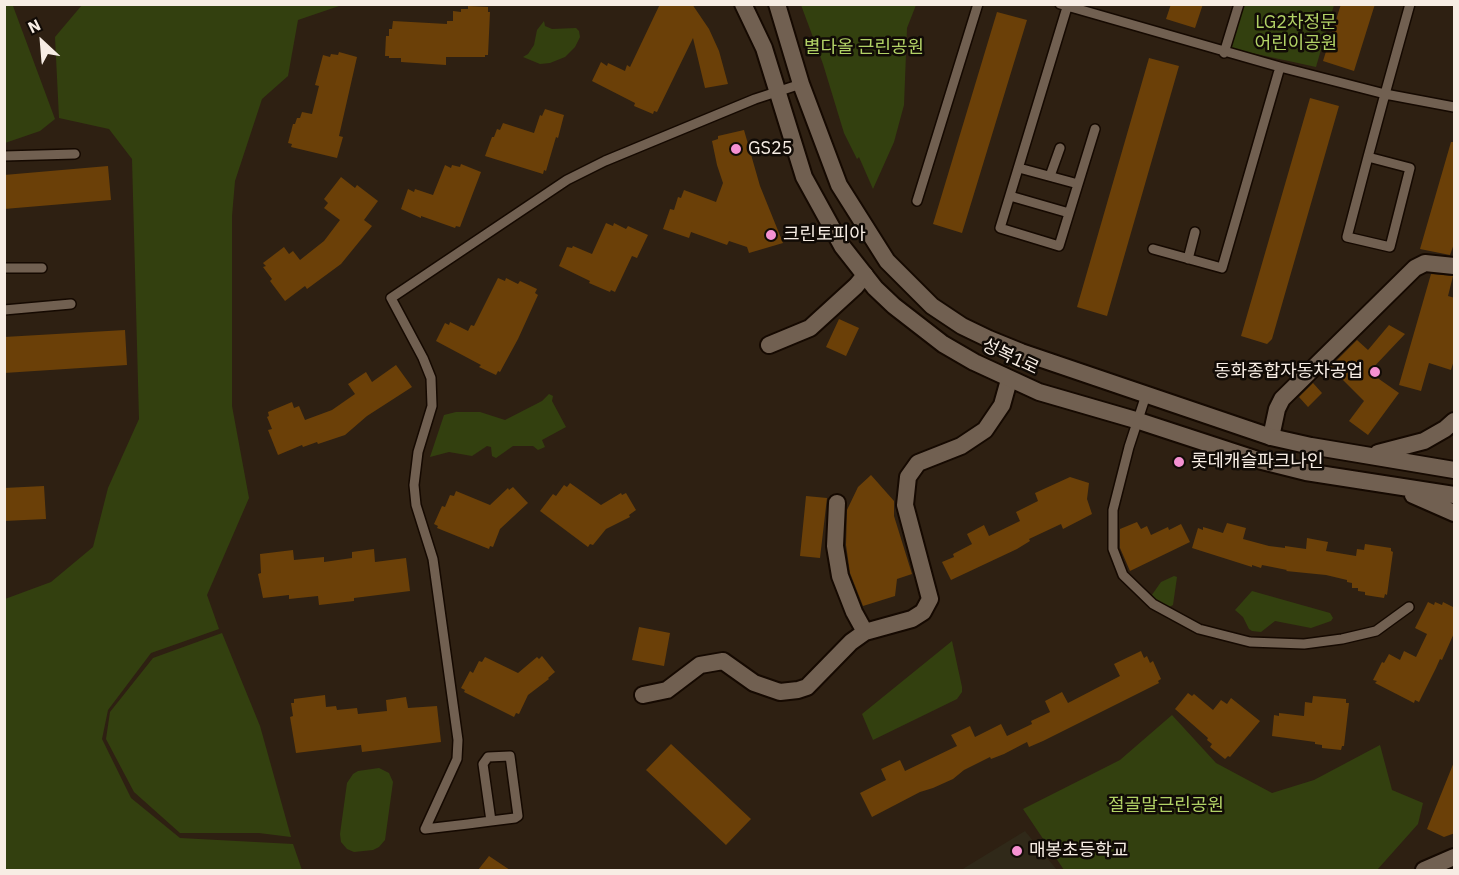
<!DOCTYPE html>
<html>
<head>
<meta charset="utf-8">
<style>
	body { margin:0 }
	#map { position:relative; width:1459px; height:875px; overflow:hidden; background:#2e2012; font-family:"IBM Plex Sans",sans-serif }
	canvas { display:block }
	.frame { position:absolute; inset:0; border:6px solid #f7ede4; pointer-events:none }
	.north { position:absolute; left:12px; top:12px; width:60px; height:60px; -webkit-text-stroke:4px #110b06; paint-order:stroke; rotate:334deg; font-size:16px; font-weight:700; line-height:24px; text-align:center; color:#f7ede4 }
	.north::after { content:''; display:block; margin:auto; width:21px; height:27px; background:#f7ede4; clip-path:polygon(50% 0,100% 100%,50% 72%,0 100%) }
</style>
</head>
<body>
<div id="map">
<canvas width="1459" height="875"></canvas>
<div class="frame"></div>
<div class="north">N</div>
</div>
<script>
const ctx = document.querySelector('canvas').getContext('2d');
ctx.lineJoin = 'round';
function fill(path, color) { ctx.fillStyle = color; ctx.fill(path, 'evenodd'); }
const poly = rows => new Path2D(rows.map(r => 'M' + r).join(''));
function strokePath(path, color, width, dash) { ctx.strokeStyle = color; ctx.lineWidth = width; ctx.lineCap = dash ? 'butt' : 'round'; ctx.setLineDash(dash || []); ctx.stroke(path); }
function drawText(font, color, halo, rows, align = 'center') {
  ctx.font = font + ' "IBM Plex Sans","Noto Sans KR",sans-serif'; ctx.lineWidth = 5; ctx.setLineDash([]); ctx.textBaseline = 'middle'; ctx.strokeStyle = halo; ctx.fillStyle = color; for (const [text, x, y, turn = 0] of rows) {
    ctx.save(); ctx.translate(x, y); ctx.rotate((+turn || 0) * Math.PI / 180); ctx.textAlign = isNaN(turn) ? turn : align; if (halo) ctx.strokeText(text, 0, 0); ctx.fillText(text, 0, 0); ctx.restore();
  }
}
fill(poly([
	[1025,831,1057,870,961,870]
]), '#302919');
fill(poly([
	[5,4,13,6,55,119,40,131,5,143],
	[82,5,342,5,298,20,288,76,262,99,235,181,232,216,232,406,249,498,207,595,219,629,151,653,108,710,102,739,131,798,180,838,293,844,302,870,5,870,5,599,51,582,93,547,108,488,139,419,132,159,109,129,59,118,55,37],
	[801,5,916,5,907,28,904,105,894,142,873,189,859,157,857,159,844,133,823,64],
	[1241,5,1334,5,1316,67,1229,48],
	[544,21,545,26,552,29,576,28,579,31,580,37,575,47,565,57,550,63,540,64,523,57,528,54,534,45,537,30],
	[549,394,553,396,552,401,566,427,542,440,545,447,538,450,533,446,513,446,496,458,492,456,491,447,487,446,472,456,449,452,430,457,444,415,456,412,480,412,505,420,542,401],
	[1174,576,1177,577,1173,605,1167,608,1149,599,1161,582],
	[1252,591,1330,613,1333,618,1331,621,1311,628,1275,621,1261,632,1252,631,1249,629,1243,617,1235,610],
	[222,633,260,726,291,837,259,833,180,833,134,792,106,739,110,712,153,658],
	[952,641,962,687,962,692,957,699,873,740,862,714],
	[1172,715,1216,763,1272,793,1314,780,1380,745,1392,790,1423,803,1418,824,1377,870,1064,870,1023,809,1120,760],
	[379,768,389,773,393,782,385,840,379,847,373,850,354,852,347,849,341,842,340,834,347,783,353,774,358,771]
]), '#33400f');
fill(poly([
	[660,4,692,4,709,29,719,51,728,84,705,88,693,38,657,112,654,111,653,114,634,106,635,103,592,81,601,62,607,66,608,63,625,71,627,65,630,67],
	[1171,4,1203,4,1195,28,1166,19],
	[1341,4,1375,4,1354,71,1323,61],
	[468,6,488,7,488,12,490,12,488,55,485,55,485,57,446,57,446,65,401,62,401,58,389,58,389,56,385,56,386,36,389,36,389,29,392,29,393,21,447,24,447,21,453,21,453,11,461,12,461,9,468,9],
	[997,12,1027,20,962,233,933,224],
	[339,52,357,57,339,136,343,137,337,158,291,147,292,144,288,143,293,124,295,124,297,118,300,118,302,112,312,114,319,86,315,85,323,55,330,57,331,54,338,55],
	[1149,58,1179,66,1107,316,1077,307],
	[1310,98,1339,106,1272,339,1267,344,1241,336],
	[545,109,564,115,558,138,556,137,546,171,544,170,543,174,485,156,492,137,494,137,497,129,500,130,503,123,534,133,540,115,542,116],
	[744,130,760,186,783,243,749,253,747,247,729,241,727,245,691,232,689,238,663,229,670,209,674,210,678,197,681,198,684,190,716,202,723,183,717,165,712,141,718,139,718,136],
	[1451,142,1455,142,1455,241,1450,255,1420,249],
	[461,164,481,172,460,227,456,226,455,228,421,216,421,218,401,209,408,189,414,192,415,189,433,195,445,165,451,168,452,165,460,167],
	[108,166,111,200,4,209,4,175],
	[341,177,355,188,357,185,378,201,364,220,372,226,341,264,307,289,305,286,285,301,270,281,272,279,263,267,266,266,263,263,284,247,289,254,293,251,300,260,324,241,340,220,324,208,328,203,324,199],
	[606,223,613,226,614,223,626,229,628,226,648,235,637,258,632,256,615,292,611,290,610,292,589,283,590,281,559,266,567,247,572,248,573,246,592,254],
	[1431,274,1453,276,1448,296,1455,298,1455,357,1451,370,1429,363,1421,391,1399,385],
	[498,278,505,281,506,278,518,284,520,281,537,289,535,293,538,295,518,339,500,372,498,371,496,375,479,367,481,365,436,341,445,323,449,325,450,322,468,331,471,325,474,326],
	[839,319,859,328,846,356,826,347],
	[1389,325,1405,334,1369,372,1399,393,1368,435,1349,421,1364,401,1330,367,1357,340,1368,350],
	[125,330,127,365,4,373,4,337],
	[396,365,412,387,367,416,345,435,318,444,317,442,303,447,302,445,278,455,268,430,272,429,267,417,269,416,268,412,292,402,294,408,299,406,305,420,332,410,355,394,348,384,366,372,372,382],
	[1313,383,1322,393,1308,407,1299,397],
	[871,475,894,501,894,516,912,574,897,579,895,596,863,606,850,573,846,545,847,510,858,487],
	[1070,477,1089,483,1087,499,1092,514,1063,529,1061,524,1029,539,1030,541,1017,549,951,580,942,562,954,557,953,554,972,544,967,534,984,525,989,536,1020,521,1016,512,1038,501,1035,493],
	[570,483,601,505,621,493,622,495,626,493,636,510,629,515,630,517,606,529,593,545,590,544,588,547,540,511,553,494,556,496,564,485,567,487],
	[44,486,46,519,4,521,4,488],
	[513,487,528,503,500,529,493,547,490,546,489,549,437,528,438,526,434,524,442,506,445,507,450,495,454,496,456,491,490,505,508,488,509,490],
	[806,496,827,498,820,558,800,556],
	[1137,522,1141,529,1147,526,1151,535,1168,527,1169,530,1181,524,1190,542,1130,571,1120,548,1120,529],
	[1227,523,1246,528,1243,539,1269,546,1285,548,1285,546,1306,549,1307,538,1328,542,1326,551,1356,556,1357,549,1364,550,1365,544,1391,548,1391,551,1393,552,1387,595,1385,594,1384,598,1365,595,1365,592,1358,591,1358,588,1352,588,1352,583,1347,582,1347,580,1326,575,1286,571,1287,570,1262,565,1261,568,1252,565,1252,567,1192,548,1198,528,1203,530,1203,527,1223,533],
	[374,549,375,562,406,558,410,591,354,598,354,601,319,605,318,596,289,599,289,595,263,598,258,574,261,573,260,554,293,550,294,560,324,557,324,562,352,558,352,552],
	[1428,602,1434,605,1435,602,1442,605,1443,602,1455,608,1455,631,1442,660,1440,659,1436,668,1419,702,1415,700,1414,703,1375,683,1377,681,1373,680,1382,662,1384,663,1389,654,1400,660,1404,651,1416,657,1427,634,1415,628],
	[639,627,670,633,664,666,632,660],
	[1141,651,1144,658,1147,656,1150,663,1153,661,1161,679,1158,681,1159,683,1043,741,1029,747,1027,742,1004,754,991,759,990,757,964,770,953,779,933,788,920,792,872,817,860,793,886,780,881,769,900,760,905,771,957,746,951,735,970,726,975,737,1001,724,1007,736,1032,724,1031,721,1050,712,1045,701,1062,692,1068,703,1120,676,1114,664],
	[542,656,555,672,548,678,549,679,528,695,519,714,516,713,514,717,464,692,465,690,461,688,470,671,473,673,479,661,482,662,485,657,518,673,537,657,539,659],
	[1188,693,1192,696,1194,694,1213,710,1221,700,1227,704,1231,698,1260,721,1230,757,1228,756,1225,759,1210,747,1212,744,1207,740,1208,738,1175,709],
	[325,695,326,707,336,706,337,710,357,708,358,714,387,711,386,700,406,697,408,708,437,706,441,742,362,752,361,745,296,753,290,717,293,716,291,703,294,703,294,699],
	[1313,696,1346,699,1346,703,1349,703,1344,746,1342,746,1341,750,1322,748,1322,745,1315,744,1315,742,1272,736,1274,715,1279,716,1279,713,1304,716,1305,702,1312,703],
	[671,744,751,819,726,845,646,770],
	[1454,762,1455,833,1444,837,1427,829],
	[489,856,510,870,478,870]
]), '#6b4008');
const service = poly([
	[1060,4,1280,67,1385,94,1454,107],
	[1068,4,1000,228,1059,246,1095,129],
	[1224,53,1239,4],
	[4,156,75,154],
	[1368,157,1410,168,1390,247,1347,237,1368,157,1385,94,1410,4],
	[1019,168,1078,184],
	[1050,176,1060,148],
	[1010,196,1069,213],
	[917,201,978,4],
	[1153,249,1222,268,1280,67],
	[1188,259,1195,232],
	[4,268,42,268],
	[4,310,71,304],
	[1146,395,1129,447,1113,510,1113,549,1123,575,1153,604,1199,629,1250,642,1304,644,1342,639,1376,631,1409,607],
	[425,829,457,759,458,740,433,559,416,505,414,485,418,452,432,406,431,378,423,358,391,298,567,180,605,161,755,99,801,84],
	[425,829,468,824,491,821,515,818,518,816,510,756,488,757,483,764,491,821]
]);
const minor = poly([
	[769,345,810,328,856,286,865,275],
	[1271,437,1277,409,1282,399,1415,268,1425,263,1454,266],
	[837,503,835,546,840,576,854,612,865,632],
	[643,695,667,690,700,665,723,661,754,683,780,692,798,690,807,687,851,642,865,632,912,619,923,612,930,599,905,505,908,477,918,463,961,446,985,430,1002,405,1009,380],
	[1424,870,1454,857]
]);
const tertiary = poly([
	[743,4,764,48,804,177,842,246,875,288,894,306,943,344,974,362,1039,392,1139,421,1258,460,1306,472,1454,495],
	[777,4,801,84,839,185,887,261,932,306,962,326,989,339,1021,352,1271,437,1311,446,1454,470],
	[1378,453,1424,441,1445,429,1454,421],
	[1413,495,1454,513]
]);
strokePath(service, '#150901', 12);
strokePath(minor, '#150901', 20);
strokePath(tertiary, '#150901', 20);
strokePath(service, '#716051', 9);
strokePath(minor, '#716051', 16);
strokePath(tertiary, '#716051', 16);
for (const [x, y, r, color] of [
	[736,149,6,"#f591d2"],
	[771,235,6,"#f591d2"],
	[1375,372,6,"#f591d2"],
	[1179,462,6,"#f591d2"],
	[1017,851,6,"#f591d2"]
]) { const dot = new Path2D(); dot.arc(x, y, r, 0, 2 * Math.PI); ctx.fillStyle = color; ctx.fill(dot); strokePath(dot, '#110b06', 2); }
drawText('18px', '#b2d266', '#110b06', [
	["LG2차정문",1296,23],
	["어린이공원",1296,44],
	["별다올 근린공원",864,48],
	["절골말근린공원",1166,806]
]);
drawText('18px', '#f7ede4', '#110b06', [
	["GS25",748,149],
	["크린토피아",783,235],
	["동화종합자동차공업",1363,372,"right"],
	["롯데캐슬파크나인",1191,462],
	["매봉초등학교",1029,851]
], 'left');
drawText('18px', '#f7ede4', '#110b06', [
	["성복1로",1010,357,25]
]);
</script>
</body>
</html>
